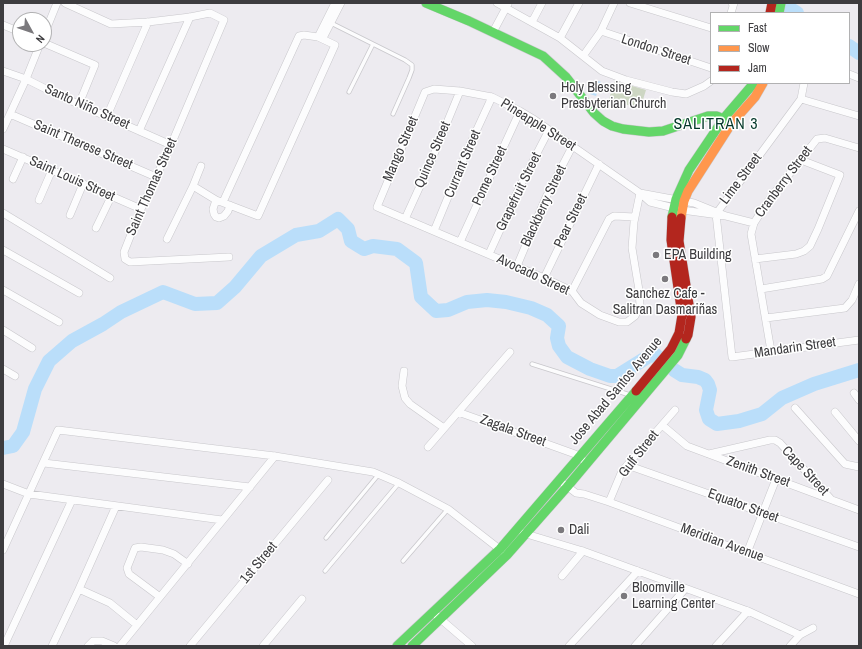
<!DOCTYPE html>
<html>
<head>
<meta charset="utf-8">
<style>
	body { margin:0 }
	#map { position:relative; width:862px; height:649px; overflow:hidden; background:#edebf0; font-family:"Archivo Narrow",sans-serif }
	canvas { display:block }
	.frame { position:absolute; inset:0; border:4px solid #3d3c3f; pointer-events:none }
	.legend { position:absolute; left:710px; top:12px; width:140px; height:72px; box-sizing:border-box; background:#fff; border:1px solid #b1b1b2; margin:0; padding:5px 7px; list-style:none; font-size:12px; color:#3d3c3f }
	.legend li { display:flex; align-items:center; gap:8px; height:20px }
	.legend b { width:20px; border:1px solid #b1b1b2 }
	.north { position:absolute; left:12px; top:12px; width:40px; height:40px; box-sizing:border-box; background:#fff; border:1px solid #b1b1b2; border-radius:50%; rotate:130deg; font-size:11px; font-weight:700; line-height:16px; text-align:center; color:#3d3c3f }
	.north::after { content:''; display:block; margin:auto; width:14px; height:18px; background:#7b797d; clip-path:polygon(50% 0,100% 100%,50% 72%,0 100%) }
</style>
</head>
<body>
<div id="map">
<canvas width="862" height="649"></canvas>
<div class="frame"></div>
<ul class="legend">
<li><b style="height:5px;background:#63d668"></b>Fast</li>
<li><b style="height:5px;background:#ff974d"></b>Slow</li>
<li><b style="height:5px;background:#b3261e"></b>Jam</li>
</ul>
<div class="north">N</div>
</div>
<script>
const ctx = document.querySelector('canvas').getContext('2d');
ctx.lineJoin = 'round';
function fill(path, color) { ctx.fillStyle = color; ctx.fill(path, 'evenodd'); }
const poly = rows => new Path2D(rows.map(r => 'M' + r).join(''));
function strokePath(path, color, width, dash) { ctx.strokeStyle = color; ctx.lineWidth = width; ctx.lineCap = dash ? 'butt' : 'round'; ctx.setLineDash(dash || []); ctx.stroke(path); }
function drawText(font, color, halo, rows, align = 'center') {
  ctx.font = font + ' "Archivo Narrow",sans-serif'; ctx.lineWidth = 3; ctx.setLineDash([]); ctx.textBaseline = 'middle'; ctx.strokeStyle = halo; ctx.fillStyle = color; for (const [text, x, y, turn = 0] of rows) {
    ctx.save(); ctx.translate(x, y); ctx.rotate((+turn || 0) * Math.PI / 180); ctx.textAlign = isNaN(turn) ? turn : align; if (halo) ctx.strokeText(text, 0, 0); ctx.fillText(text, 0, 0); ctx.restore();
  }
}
fill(poly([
	[615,81,646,90,640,109,609,99]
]), '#cdd6c3');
fill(poly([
	[595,80,601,82,596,96,590,94]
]), '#badefa');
strokePath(poly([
	[781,3,797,13],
	[849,46,859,53],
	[674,370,682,375,698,377,705,380,708,384,710,390,706,410,709,419,717,424,739,421,762,414,782,398,814,384,859,370],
	[3,448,13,446,23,432,35,389,49,361,72,341,103,324,121,312,163,292,195,304,217,303,235,287,261,256,296,235,319,231,338,219,348,229,351,241,364,249,373,246,397,249,416,263,421,297,436,311,448,310,467,302,487,300,506,302,531,308,547,315,559,326,557,338,559,346,567,357,590,369,610,376,617,376,649,356,656,355]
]), '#badefa', 14);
const lane = poly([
	[331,23,405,60,412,65,412,70,409,78,393,114],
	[349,92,373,44],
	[532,364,630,395],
	[326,538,379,474],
	[403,561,448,509],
	[325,571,399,483]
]);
const street = poly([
	[65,3,111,24,148,22,190,17,210,13,224,20,171,145,141,209,124,252,125,259,130,262,229,257],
	[497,3,560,38,602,71,626,80,672,92,686,94,704,86,711,81],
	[630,3,711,28],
	[731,13,734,3,732,3],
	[532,22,542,3],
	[3,25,20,32],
	[601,31,711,68],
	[493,32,508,4],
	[44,35,57,3],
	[318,37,335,3],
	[323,38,341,3],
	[560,38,579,3],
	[44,43,95,65,79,104],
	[583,56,601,31,614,3],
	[3,71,26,79,58,95,171,145],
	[849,74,859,78],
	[804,83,801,99,716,214,732,357,859,340],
	[801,99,859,116],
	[10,114,156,177],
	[107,116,148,22],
	[3,129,26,79,40,44],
	[139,131,190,17],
	[3,149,141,209],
	[13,179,23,157],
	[193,186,216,200,258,216,335,45,318,37,304,35,299,36,223,202],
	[640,193,634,222,632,248,639,290,640,306,635,316,627,322,619,322,600,315,581,303,572,291,544,278,377,207,425,92,434,89,460,91,492,97,520,111,535,120,640,193,650,202,682,210,726,216],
	[640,193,694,203,726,216,754,223],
	[39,200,52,170],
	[216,200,213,209,214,214,216,217,219,218,224,216,228,211,230,205],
	[3,213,110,278],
	[70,215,83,184],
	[405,219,430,164,460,91],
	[96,228,111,197],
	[434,231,467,151,492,97],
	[167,239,193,186,201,166],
	[460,242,520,111],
	[3,250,79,293],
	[489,254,520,186,549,130],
	[755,259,796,254,804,251,810,246,818,229,840,175,801,160],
	[517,266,546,197,572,147],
	[544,278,599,164],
	[761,289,822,279,827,276,859,211],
	[3,290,59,322],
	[572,291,609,219,614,216,635,217],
	[766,318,845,308,852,300,859,284],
	[3,330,32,348],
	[771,351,751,234,754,223,768,201,817,139,825,138,859,148],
	[3,369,15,376],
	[404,371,402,386,405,398,410,404,444,428],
	[854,393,859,400],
	[795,408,845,464,859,467],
	[458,412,575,454,583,460],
	[835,412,859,441],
	[662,425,687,446,859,510],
	[428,447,510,352],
	[709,454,770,440,775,440,780,443,830,498],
	[44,463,250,487],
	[627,465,859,547],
	[3,484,29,494,222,520],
	[564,484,576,493,584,494,609,502,859,594],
	[609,502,622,471,675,410],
	[523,533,583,551,748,611,800,635],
	[3,550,58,430,275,456,373,472,399,483,448,509,502,551],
	[747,553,776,479],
	[562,576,583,551],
	[79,589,110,603,137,625],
	[160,597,129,574,127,568,135,548,141,547,163,550,174,554,188,564],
	[437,616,472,646],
	[4,646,72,500],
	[52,646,79,589,116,506],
	[88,646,93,641,102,641,114,646],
	[120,646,275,456],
	[190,646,328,480],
	[263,646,302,599],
	[569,646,638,571],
	[635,646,685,589],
	[716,646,748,611],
	[790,646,800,635,813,628]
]);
const fast = poly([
	[426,3,469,21,543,56,566,77,594,113,603,121,612,126,623,129,649,132,663,131,708,116,717,116,728,121],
	[779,13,781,3],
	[672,217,676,199,689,170,724,118,754,83],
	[397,646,500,549,636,391],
	[412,646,507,555,567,487,678,355,686,339]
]);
const slow = poly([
	[681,218,684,201,688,191,731,124,755,97,763,83]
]);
const jam = poly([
	[770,13,772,3],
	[681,218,679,241,691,317,688,335,686,339],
	[636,391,671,349,679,333,682,315,671,240,672,217]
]);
strokePath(lane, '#c8c7cb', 5);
strokePath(street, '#c8c7cb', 8);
strokePath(fast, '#c8c7cb', 10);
strokePath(slow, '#c8c7cb', 10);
strokePath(jam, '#c8c7cb', 10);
strokePath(lane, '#fcfcfd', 3.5);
strokePath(street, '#fcfcfd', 7);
strokePath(fast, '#63d668', 9);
strokePath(slow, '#ff974d', 9);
strokePath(jam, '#b3261e', 9);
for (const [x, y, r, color] of [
	[553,96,4,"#7b797d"],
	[656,255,4,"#7b797d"],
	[665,279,4,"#7b797d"],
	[561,530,4,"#7b797d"],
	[624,596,4,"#7b797d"]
]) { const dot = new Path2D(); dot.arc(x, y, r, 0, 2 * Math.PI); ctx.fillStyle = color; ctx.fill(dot); strokePath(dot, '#fff', 1.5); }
drawText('14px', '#3d3c3f', '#fff', [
	["London Street",656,50,18],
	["Santo Niño Street",87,107,24],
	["Pineapple Street",538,125,32],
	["Saint Therese Street",83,145,23],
	["Mango Street",401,149,-67],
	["Quince Street",433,155,-67],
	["Currant Street",463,164,-67],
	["Pome Street",490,176,-65],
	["Saint Louis Street",72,179,24],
	["Lime Street",741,179,-53],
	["Cranberry Street",784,182,-53],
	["Saint Thomas Street",152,187,-66],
	["Grapefruit Street",519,192,-64],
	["Blackberry Street",544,206,-65],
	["Pear Street",571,221,-64],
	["Avocado Street",533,275,25],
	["Mandarin Street",795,348,-8],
	["Jose Abad Santos Avenue",616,391,-50],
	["Zagala Street",513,431,20],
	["Gulf Street",639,454,-52],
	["Cape Street",805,471,47],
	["Zenith Street",758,472,20],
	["Equator Street",743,506,20],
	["Meridian Avenue",722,543,20],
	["1st Street",259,563,-50]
]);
drawText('14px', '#3d3c3f', '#fff', [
	["Holy Blessing",561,88],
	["Presbyterian Church",561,104],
	["EPA Building",664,255],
	["Sanchez Cafe -",665,294,"center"],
	["Salitran Dasmariñas",665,310,"center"],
	["Dali",569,530],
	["Bloomville",632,588],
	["Learning Center",632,604]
], 'left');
ctx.letterSpacing = '1px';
drawText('16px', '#023728', '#fff', [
	["SALITRAN 3",716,125]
]);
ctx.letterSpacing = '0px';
</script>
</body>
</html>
